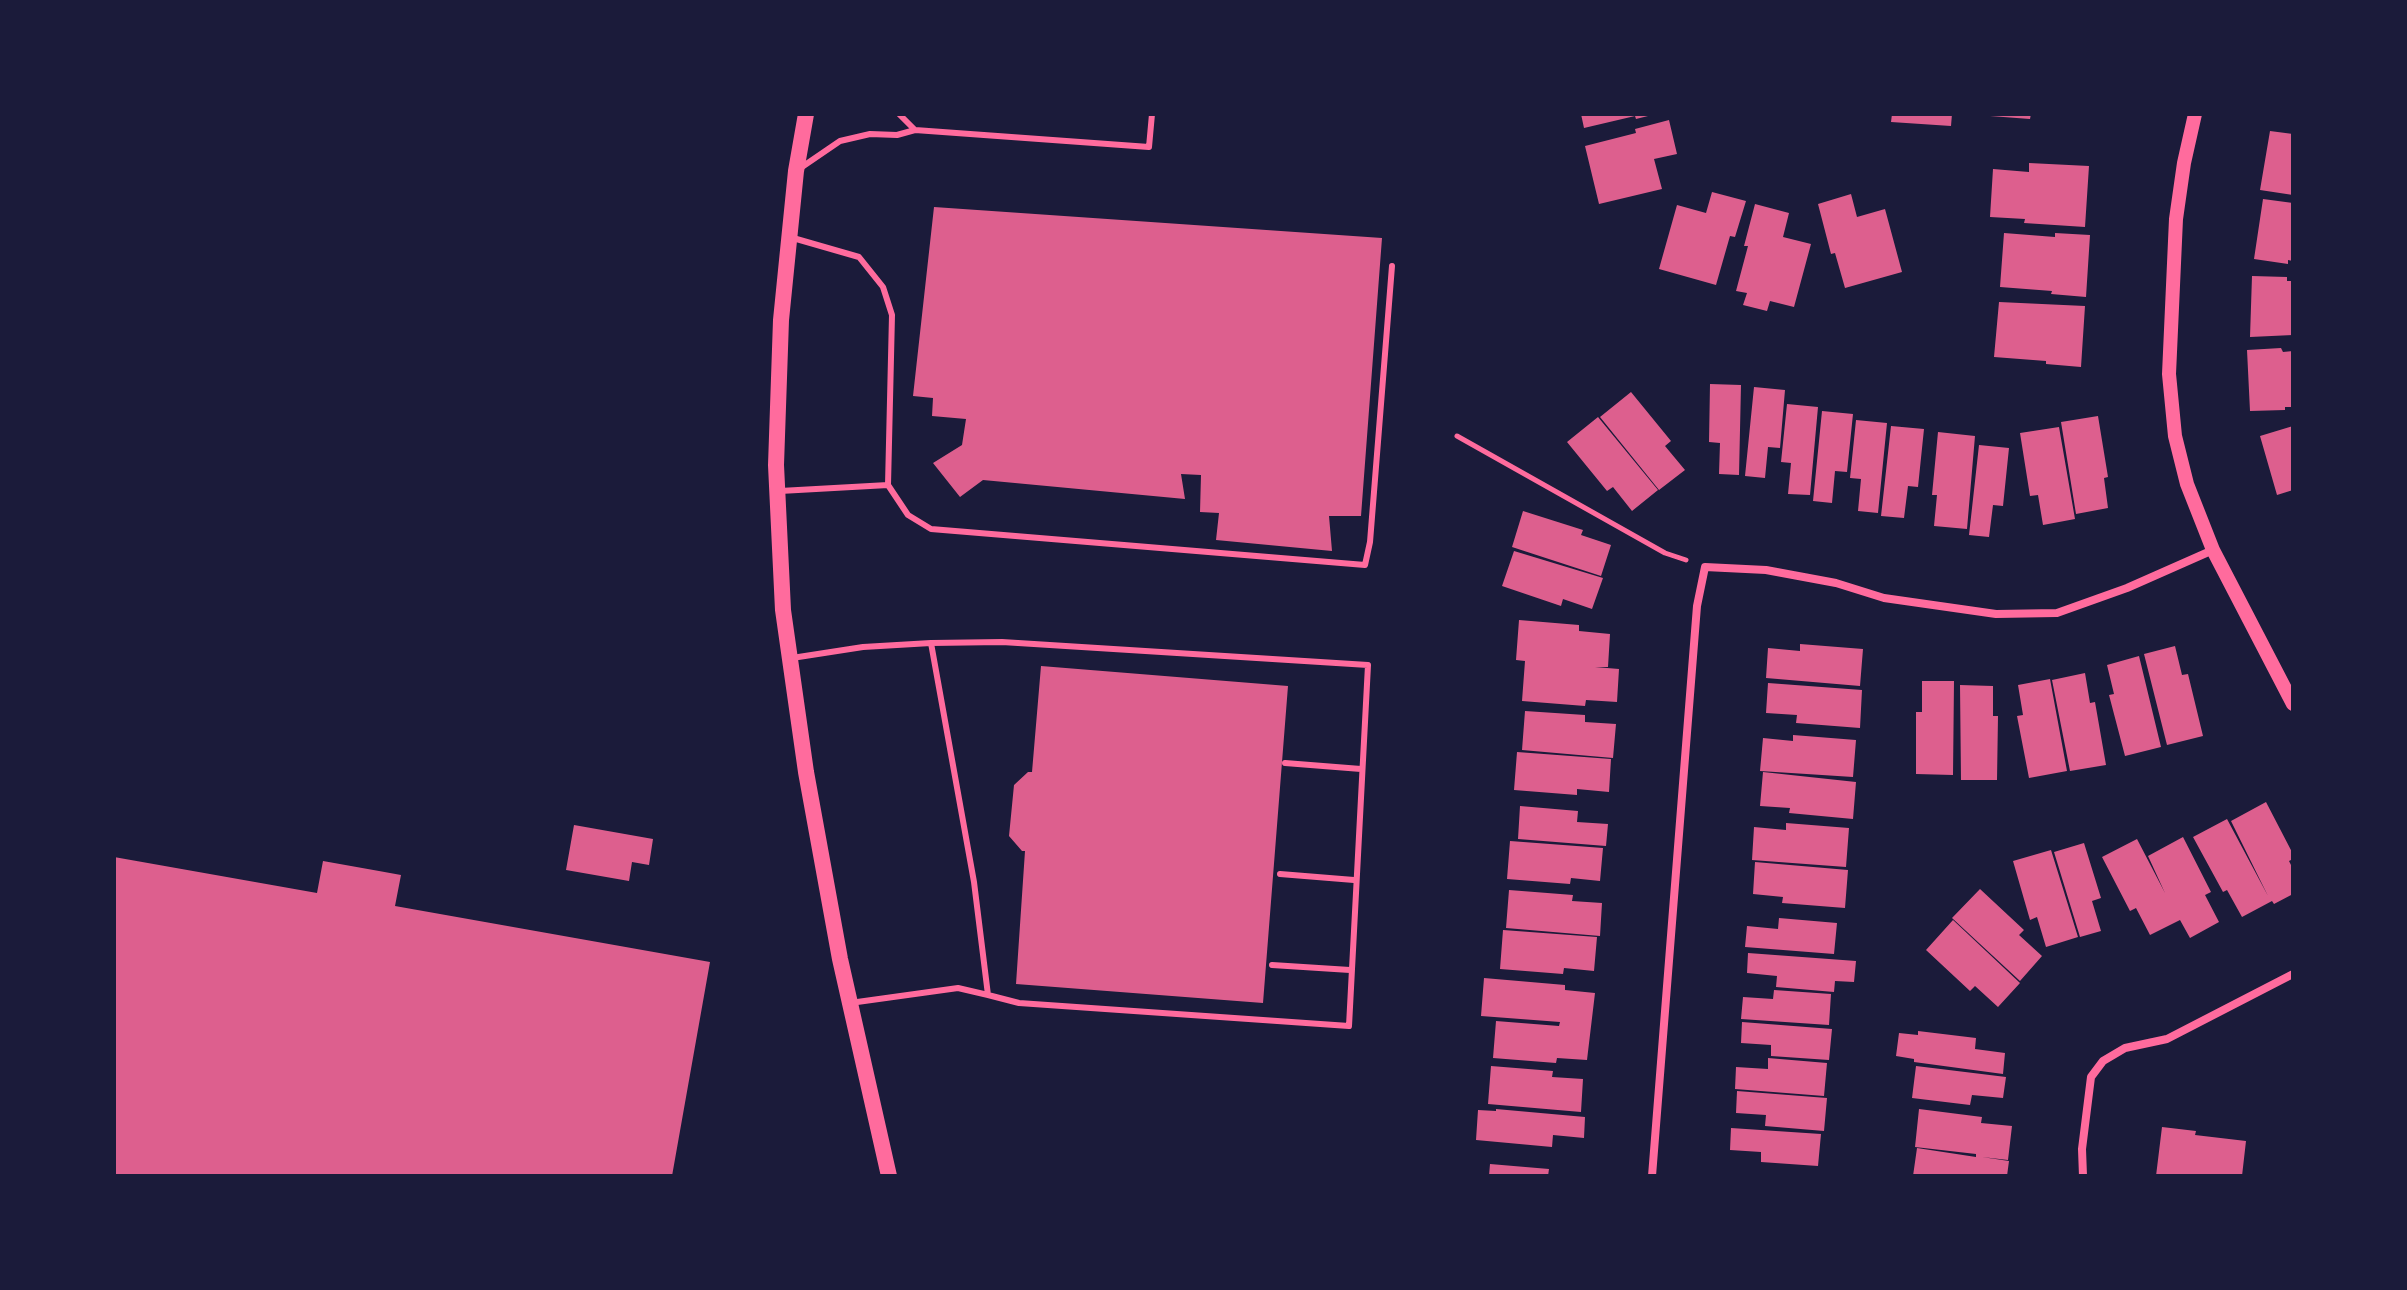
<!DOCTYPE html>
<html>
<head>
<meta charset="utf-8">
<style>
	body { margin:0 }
	#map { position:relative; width:2407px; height:1290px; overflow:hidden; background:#1b1b3a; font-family:Barlow,sans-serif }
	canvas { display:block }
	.frame { position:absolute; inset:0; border:116px solid #1b1b3a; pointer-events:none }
</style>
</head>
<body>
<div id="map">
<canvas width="2407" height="1290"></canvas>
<div class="frame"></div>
</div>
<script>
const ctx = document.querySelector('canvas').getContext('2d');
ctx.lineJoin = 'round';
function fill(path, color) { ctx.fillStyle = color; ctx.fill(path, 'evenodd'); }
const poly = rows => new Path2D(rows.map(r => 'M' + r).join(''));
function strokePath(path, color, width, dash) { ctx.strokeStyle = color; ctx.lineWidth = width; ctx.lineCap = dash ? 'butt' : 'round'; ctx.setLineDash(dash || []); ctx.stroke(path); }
fill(poly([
	[1581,114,1652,114,1652,115,1636,119,1635,116,1584,128],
	[1892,114,1952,114,1951,126,1891,122],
	[1990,114,2031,114,2030,119,1990,116],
	[1669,120,1677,154,1654,159,1662,189,1599,204,1585,146,1636,133,1635,129],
	[2270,131,2293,134,2293,195,2260,190],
	[2029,163,2089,166,2085,227,2024,223,2025,219,1990,217,1993,169,2029,172],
	[1712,192,1746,201,1735,237,1730,236,1716,285,1659,269,1677,205,1706,213],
	[1851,194,1857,217,1885,209,1902,272,1845,288,1835,253,1831,254,1818,204],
	[2263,199,2293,203,2293,261,2288,260,2288,264,2254,259],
	[1755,204,1789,213,1783,237,1811,244,1794,307,1770,301,1767,311,1743,305,1747,293,1736,291,1748,246,1744,246],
	[934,207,1382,238,1361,516,1329,516,1332,551,1216,540,1219,513,1200,512,1201,475,1181,474,1185,499,983,480,960,497,933,463,962,445,966,419,932,416,933,398,913,396],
	[2004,233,2055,237,2055,233,2090,235,2086,297,2051,294,2052,291,2000,287],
	[2252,276,2287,277,2287,281,2293,281,2293,335,2250,337],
	[1999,302,2085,306,2081,367,2046,364,2046,361,1994,357],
	[2281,348,2283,352,2293,351,2293,407,2285,407,2285,410,2250,411,2247,350],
	[1710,384,1741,385,1739,475,1719,474,1720,443,1709,442],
	[1754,387,1785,390,1780,448,1768,447,1765,478,1745,476],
	[1631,392,1671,441,1665,446,1685,470,1659,490,1600,417],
	[1787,404,1818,407,1810,495,1788,494,1791,463,1781,462],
	[1822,411,1853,414,1847,472,1835,471,1832,503,1813,501],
	[2098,416,2108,477,2104,478,2108,508,2076,514,2061,422],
	[1598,417,1658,490,1632,511,1613,487,1607,491,1567,442],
	[1856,420,1887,423,1878,513,1858,511,1861,479,1850,478],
	[1891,426,1924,429,1918,487,1908,486,1904,518,1881,516],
	[2293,426,2293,490,2277,495,2260,436],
	[2059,427,2075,519,2043,525,2038,495,2030,496,2020,433],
	[1938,432,1975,436,1967,529,1934,526,1937,495,1932,495],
	[1979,445,2009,448,2003,506,1993,505,1989,537,1969,535],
	[1523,511,1583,530,1581,535,1611,545,1601,576,1512,547],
	[1514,551,1603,578,1592,609,1563,599,1561,606,1502,586],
	[1519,620,1579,625,1579,631,1610,634,1608,667,1595,667,1619,669,1617,702,1586,700,1585,706,1522,701,1525,661,1516,660],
	[1800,644,1863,649,1860,686,1766,678,1768,648,1800,651],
	[2175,646,2182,675,2188,674,2203,736,2167,745,2144,654],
	[2139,656,2161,747,2125,756,2109,695,2114,694,2107,665],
	[1041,666,1288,686,1263,1003,1016,984,1025,851,1022,851,1009,836,1014,785,1028,772,1032,772],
	[2085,673,2090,703,2095,702,2106,765,2070,771,2052,680],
	[2050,679,2067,771,2029,778,2017,716,2023,715,2018,685],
	[1922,681,1954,681,1953,775,1916,774,1916,712,1922,712],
	[1768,683,1862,690,1860,728,1796,723,1797,715,1766,713],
	[1960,685,1993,686,1993,716,1998,716,1997,780,1961,780],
	[1525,711,1585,715,1585,722,1616,724,1613,758,1522,750],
	[1793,735,1856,740,1853,777,1760,771,1763,738,1793,741],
	[1517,752,1611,759,1609,792,1577,789,1577,795,1514,790],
	[1763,772,1856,782,1853,819,1789,813,1790,808,1760,806],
	[2266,802,2293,854,2293,859,2289,861,2293,869,2293,894,2274,904,2272,901,2242,917,2227,890,2223,892,2193,837,2227,819,2268,896,2231,821],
	[1520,806,1578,811,1577,822,1608,824,1606,846,1518,839],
	[1786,823,1849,828,1846,867,1752,860,1754,827,1786,830],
	[574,825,653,839,649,865,632,862,629,881,566,870],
	[2183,837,2211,892,2205,895,2219,922,2190,938,2180,920,2150,935,2136,908,2130,911,2102,857,2137,839,2165,893,2148,856],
	[1510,841,1603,848,1600,881,1571,878,1570,884,1507,879],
	[2084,843,2101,898,2092,901,2101,931,2080,937,2054,852],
	[2051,850,2078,937,2046,947,2037,917,2030,920,2013,861],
	[114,857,317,893,323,861,379,871,401,875,395,906,710,962,672,1176,114,1176],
	[1755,862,1848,870,1845,908,1782,903,1783,897,1753,894],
	[1980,889,2024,930,2019,935,2042,956,2020,981,1952,918],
	[1509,890,1573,895,1572,901,1602,903,1600,936,1506,928],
	[1779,918,1837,923,1834,954,1745,947,1747,926,1778,929],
	[1953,920,2020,983,1998,1007,1975,986,1970,991,1926,950],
	[1503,930,1597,937,1594,971,1564,968,1563,974,1500,969],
	[1748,953,1856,961,1854,982,1835,981,1834,992,1776,987,1777,976,1747,973],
	[1484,978,1565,985,1565,990,1595,993,1587,1060,1557,1058,1556,1063,1493,1058,1496,1021,1559,1026,1560,1022,1481,1016],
	[1774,990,1831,994,1829,1025,1741,1019,1743,997,1773,999],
	[1742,1022,1832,1029,1829,1060,1771,1056,1771,1045,1741,1043],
	[1918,1031,1976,1038,1975,1049,2005,1053,2003,1074,1914,1062,1914,1059,1896,1056,1899,1033,1918,1035],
	[1768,1058,1827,1063,1824,1096,1735,1089,1736,1067,1768,1069],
	[1491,1066,1553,1071,1552,1077,1583,1079,1581,1112,1488,1104],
	[1916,1066,2006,1077,2003,1098,1972,1095,1970,1105,1912,1098],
	[1737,1091,1827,1098,1824,1131,1765,1126,1766,1115,1736,1113],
	[1496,1109,1585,1117,1584,1138,1553,1135,1552,1147,1476,1140,1478,1110,1496,1111],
	[1919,1109,1982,1117,1981,1123,2012,1126,2008,1160,1982,1157,2009,1161,2007,1176,1913,1176,1917,1148,1976,1157,1976,1154,1915,1147],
	[2162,1127,2196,1131,2195,1135,2246,1141,2242,1176,2156,1176],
	[1731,1128,1821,1134,1818,1166,1761,1162,1761,1152,1730,1150],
	[1490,1164,1549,1169,1548,1176,1489,1176]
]), '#dd5f8e');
strokePath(poly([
	[1457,436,1665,553,1686,560]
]), '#ff6b9d', 5);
strokePath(poly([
	[899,114,915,130],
	[799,169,840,141,870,134,897,135,915,130,1149,147,1152,114],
	[793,238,859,257,883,287,892,315,888,485,908,515,931,529,1365,565,1370,542,1392,266],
	[780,491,888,485],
	[931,643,1002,642,1368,665,1349,1026,1019,1003,988,995],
	[792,658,863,647,931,643,974,882,988,995,958,988,850,1003],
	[1285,763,1361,769],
	[1280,874,1354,880],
	[1272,965,1350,970]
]), '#ff6b9d', 6);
strokePath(poly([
	[1652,1176,1697,606,1705,567,1766,570,1836,583,1884,598,1996,614,2057,613,2127,588,2213,550],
	[2083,1176,2082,1149,2091,1077,2103,1061,2125,1048,2167,1039,2293,974]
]), '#ff6b9d', 8);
strokePath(poly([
	[2195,114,2184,163,2176,219,2169,374,2175,436,2187,484,2213,550,2293,704]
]), '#ff6b9d', 14);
strokePath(poly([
	[806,114,796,171,781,320,776,465,783,610,806,772,840,959,889,1176]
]), '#ff6b9d', 16);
</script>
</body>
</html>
